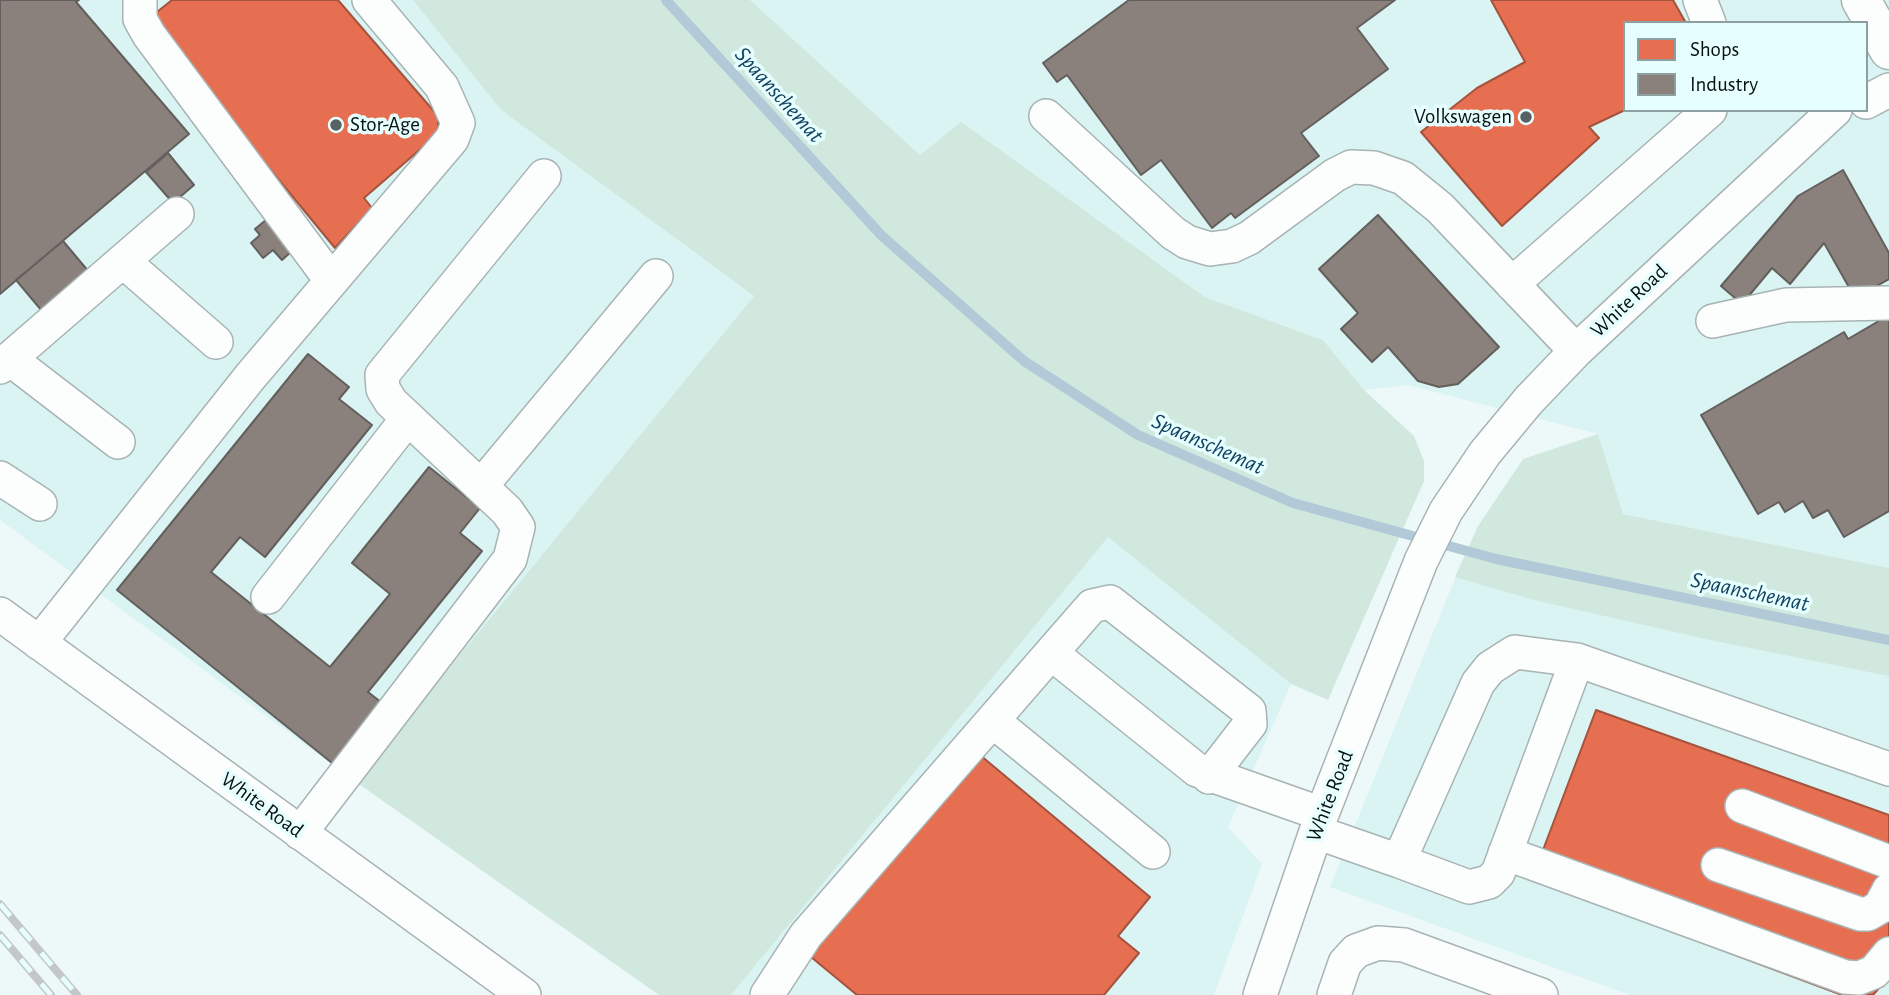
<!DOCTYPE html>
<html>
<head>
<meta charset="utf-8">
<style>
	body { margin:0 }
	#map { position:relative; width:1889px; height:995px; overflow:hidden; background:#edf9f9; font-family:"Alegreya Sans",sans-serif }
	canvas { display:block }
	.legend { position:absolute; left:1623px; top:21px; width:245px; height:91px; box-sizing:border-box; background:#e7feff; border:2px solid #8e9fa0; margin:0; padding:9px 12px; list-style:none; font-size:21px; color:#081112 }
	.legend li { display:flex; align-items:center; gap:14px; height:35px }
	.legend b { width:35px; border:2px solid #8e9fa0 }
</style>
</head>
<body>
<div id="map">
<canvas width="1889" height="995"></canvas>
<ul class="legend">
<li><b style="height:19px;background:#e76f51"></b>Shops</li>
<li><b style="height:19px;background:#8a817c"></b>Industry</li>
</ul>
</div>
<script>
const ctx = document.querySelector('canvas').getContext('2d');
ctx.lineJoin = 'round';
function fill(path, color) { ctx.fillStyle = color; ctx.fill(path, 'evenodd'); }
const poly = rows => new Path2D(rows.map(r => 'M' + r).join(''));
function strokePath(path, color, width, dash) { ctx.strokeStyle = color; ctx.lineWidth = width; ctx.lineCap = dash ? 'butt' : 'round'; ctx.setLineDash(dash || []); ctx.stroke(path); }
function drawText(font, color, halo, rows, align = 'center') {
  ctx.font = font + ' "Alegreya Sans",sans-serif'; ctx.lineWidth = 7; ctx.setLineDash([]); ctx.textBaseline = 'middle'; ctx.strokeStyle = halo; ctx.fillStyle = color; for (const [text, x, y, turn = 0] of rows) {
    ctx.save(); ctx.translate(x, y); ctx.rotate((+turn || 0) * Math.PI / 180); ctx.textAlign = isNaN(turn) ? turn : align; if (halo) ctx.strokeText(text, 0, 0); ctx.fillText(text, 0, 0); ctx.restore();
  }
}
fill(poly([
	[0,0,413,0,501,110,754,296,356,782,0,520],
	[750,0,1889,0,1889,568,1623,514,1598,434,1408,385,1364,390,1323,340,1205,297,961,123,920,155],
	[1625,23,1866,23,1866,110,1625,110],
	[1108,536,1291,684,1228,827,1262,864,1214,995,731,995],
	[1456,576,1889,661,1889,995,1630,995,1330,887]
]), '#daf3f3');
fill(poly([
	[413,0,750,0,920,155,961,122,1205,297,1323,340,1364,390,1414,436,1424,461,1424,481,1328,700,1291,684,1108,537,731,995,659,995,356,782,754,296,501,110],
	[1598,434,1623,514,1889,568,1889,676,1710,640,1534,600,1455,577,1478,526,1523,459]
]), '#d1e8de');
const shops = poly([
	[172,0,338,0,438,116,438,134,364,198,372,208,335,248,156,31,157,12,172,0],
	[1491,0,1673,0,1686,23,1625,23,1625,110,1589,127,1599,138,1502,226,1421,132,1477,88,1525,62,1491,0],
	[1596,710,1889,815,1889,977,1873,995,1842,995,1532,879,1596,710],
	[974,750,1150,897,1118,936,1139,953,1104,995,857,995,805,952,974,750]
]);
fill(shops, '#e76f51');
strokePath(shops, '#a4533e', 2);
const industry = poly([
	[0,0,79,0,76,2,189,134,0,294,0,0],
	[1129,0,1395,0,1357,28,1388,69,1301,133,1319,156,1235,218,1231,213,1212,228,1161,160,1141,175,1067,75,1057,82,1043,63,1129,0],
	[168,153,194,185,173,203,146,172,168,153],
	[1843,170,1889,253,1889,279,1855,298,1824,243,1790,284,1772,268,1742,304,1721,286,1798,196,1843,170],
	[1378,215,1499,347,1458,384,1439,387,1418,381,1388,347,1372,362,1341,329,1358,313,1319,269,1378,215],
	[266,220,292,251,282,260,273,250,263,258,251,243,260,235,255,229,266,220],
	[63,241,94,278,47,317,16,280,63,241],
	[1889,315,1889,511,1844,537,1828,510,1813,518,1803,501,1785,512,1779,502,1758,514,1701,415,1844,332,1848,339,1889,315],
	[308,354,349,387,339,399,372,425,265,557,240,537,211,572,330,667,390,594,352,563,429,467,480,508,460,533,482,551,368,692,386,706,337,767,117,590,308,354]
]);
fill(industry, '#8a817c');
strokePath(industry, '#635f5c', 2);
strokePath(poly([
	[666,0,882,236,1024,361,1138,435,1293,503,1496,559,1889,640]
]), '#b2c9d7', 10);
const minor = poly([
	[140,0,140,19,149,35,331,280],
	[1700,0,1709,23],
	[1866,102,1889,90],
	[1046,116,1173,233,1187,242,1210,249,1232,246,1249,238,1335,175,1351,167,1374,168,1403,178,1440,208,1576,351],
	[123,261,216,342],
	[1512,284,1710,110],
	[1713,321,1786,305,1889,303],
	[10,359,118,442],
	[0,367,177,214],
	[0,478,40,504],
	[482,485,656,276],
	[268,597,408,418],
	[0,614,524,995],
	[39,643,250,377,452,139,458,123,442,87,369,0],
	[1051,653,1092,606,1110,602,1249,711,1250,724,1209,777],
	[1577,660,1498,873,1489,882,1469,887,1399,861,1478,683,1490,668,1515,652,1577,660,1889,769],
	[993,721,1153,852],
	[1742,806,1889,862],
	[1316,832,1399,861],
	[300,833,510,559,518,527,507,511,391,402,383,389,382,375,544,176],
	[1505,853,1845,977,1859,978,1874,972,1889,954],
	[1718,865,1860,914,1868,914,1880,907,1889,890],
	[767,995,806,935,1051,653,1197,770,1322,814],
	[1260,995,1322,814,1421,561,1446,511,1485,453,1529,400,1576,351,1835,110],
	[1334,995,1345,963,1356,951,1378,943,1404,945,1541,995]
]);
const major = poly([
	[1861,0,1889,50]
]);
strokePath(minor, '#a8b3b3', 36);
strokePath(major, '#a8b3b3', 41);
strokePath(minor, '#fcfefe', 33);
strokePath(major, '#fcfefe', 38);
const rail = poly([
	[0,904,77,995],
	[0,935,51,995]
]);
strokePath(rail, '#c3c7c7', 8);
strokePath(rail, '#e7feff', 5, [16]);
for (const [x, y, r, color] of [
	[1526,117,7,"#586263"],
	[336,125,7,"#586263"]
]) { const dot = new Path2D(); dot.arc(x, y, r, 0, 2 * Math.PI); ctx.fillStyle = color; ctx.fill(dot); strokePath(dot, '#e7feff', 2.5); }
drawText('21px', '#081112', '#e7feff', [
	["Volkswagen",1512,117],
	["Stor-Age",350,125,"left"]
], 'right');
drawText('21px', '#081112', '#e7feff', [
	["White Road",1629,301,-43],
	["White Road",1330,796,-69],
	["White Road",262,805,36]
]);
drawText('italic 23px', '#134362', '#e7feff', [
	["Spaanschemat",779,95,48],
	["Spaanschemat",1208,444,24],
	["Spaanschemat",1750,592,12]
]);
</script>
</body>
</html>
